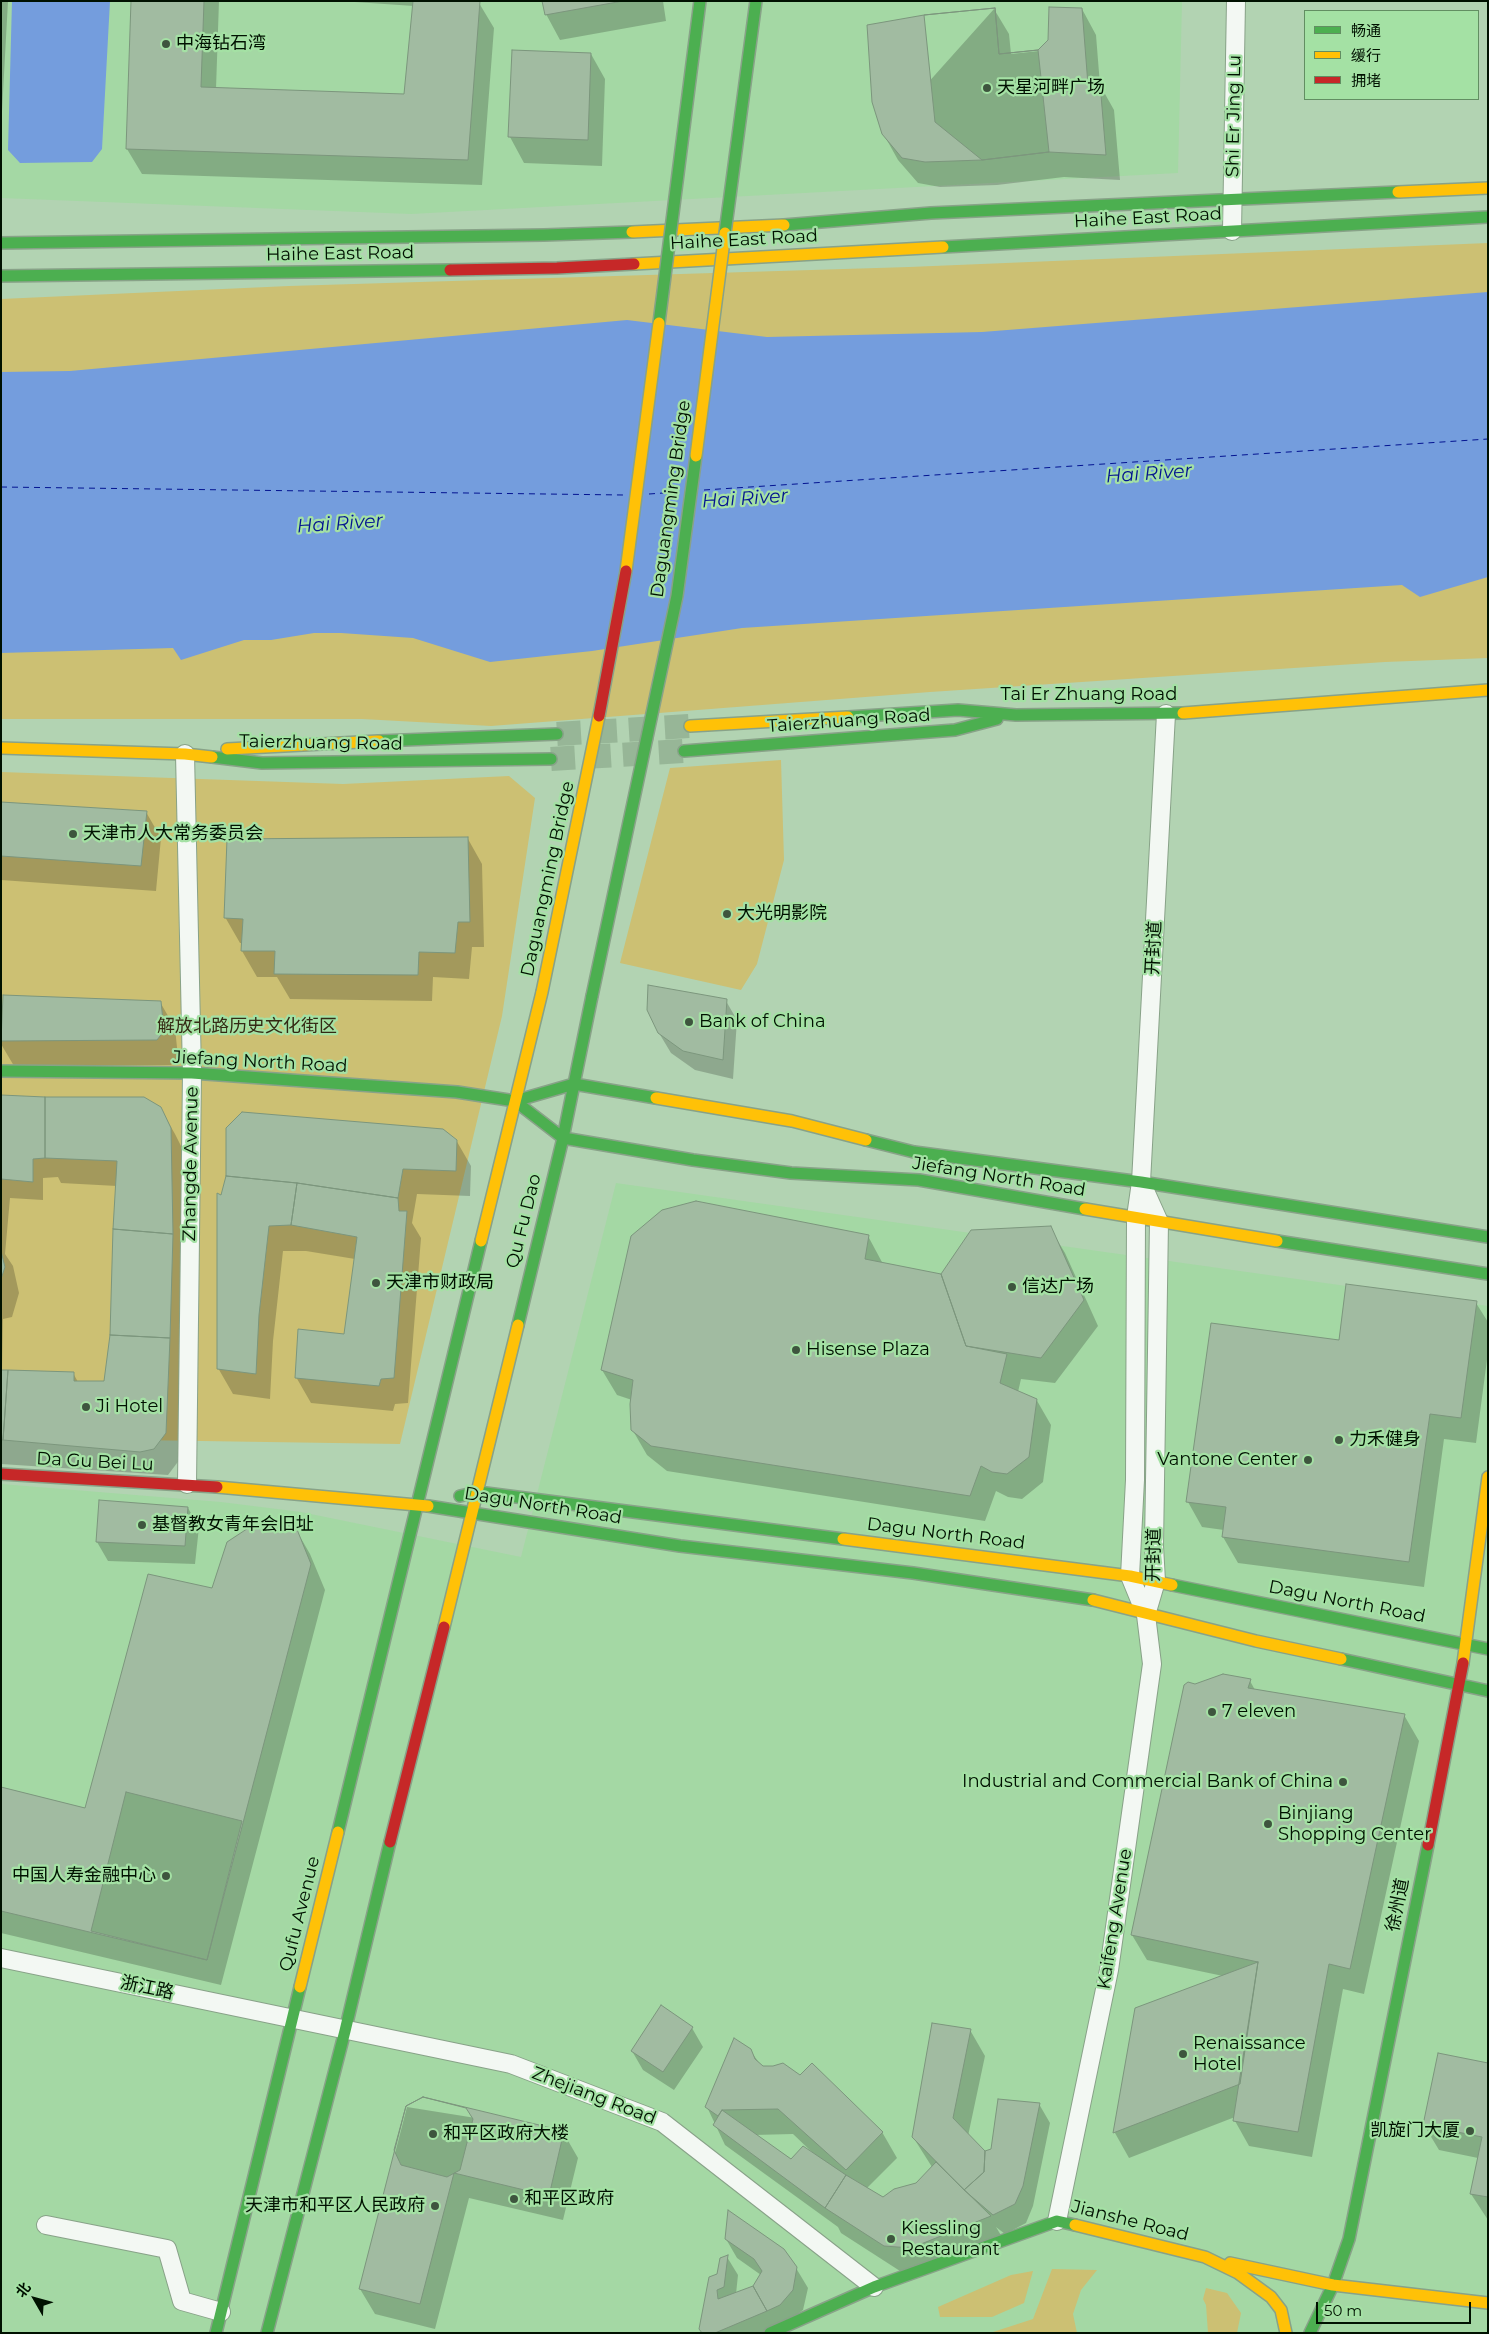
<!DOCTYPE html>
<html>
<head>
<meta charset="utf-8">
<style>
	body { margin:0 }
	#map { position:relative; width:1489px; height:2334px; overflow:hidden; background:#b2d3b2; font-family:Montserrat,"Noto Sans SC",sans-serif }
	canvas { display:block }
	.frame { position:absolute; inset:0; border:2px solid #010; pointer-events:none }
	.legend { position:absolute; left:1304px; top:10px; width:175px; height:90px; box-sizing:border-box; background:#a4e1a4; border:1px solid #628e62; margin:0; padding:6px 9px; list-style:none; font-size:15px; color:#010 }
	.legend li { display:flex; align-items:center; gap:10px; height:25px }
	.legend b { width:25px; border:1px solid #628e62 }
	.north { position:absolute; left:10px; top:2274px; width:50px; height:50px; -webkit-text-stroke:4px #a4e1a4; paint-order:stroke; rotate:308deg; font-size:14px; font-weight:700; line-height:20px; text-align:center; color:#010 }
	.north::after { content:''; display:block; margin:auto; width:18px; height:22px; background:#010; clip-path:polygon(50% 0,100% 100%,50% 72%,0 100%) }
	.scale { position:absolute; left:1316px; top:2302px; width:155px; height:22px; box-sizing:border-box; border:2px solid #010; border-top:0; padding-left:6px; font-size:15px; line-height:18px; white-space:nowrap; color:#010; -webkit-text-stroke:4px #a4e1a4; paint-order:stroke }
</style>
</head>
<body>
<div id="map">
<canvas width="1489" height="2334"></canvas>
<div class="frame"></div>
<ul class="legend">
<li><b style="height:6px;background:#4caf50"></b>畅通</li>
<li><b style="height:6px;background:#ffc107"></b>缓行</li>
<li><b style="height:6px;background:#c62828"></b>拥堵</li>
</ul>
<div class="north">北</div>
<div class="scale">50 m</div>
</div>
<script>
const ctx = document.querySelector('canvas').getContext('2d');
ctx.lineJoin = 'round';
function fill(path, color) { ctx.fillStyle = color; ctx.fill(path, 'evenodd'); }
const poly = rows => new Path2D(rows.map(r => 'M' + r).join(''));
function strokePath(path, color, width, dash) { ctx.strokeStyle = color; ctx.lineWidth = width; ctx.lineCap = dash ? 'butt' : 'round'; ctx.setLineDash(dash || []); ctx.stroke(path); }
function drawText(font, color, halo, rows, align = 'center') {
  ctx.font = font + ' Montserrat,"Noto Sans SC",sans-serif'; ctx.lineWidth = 4.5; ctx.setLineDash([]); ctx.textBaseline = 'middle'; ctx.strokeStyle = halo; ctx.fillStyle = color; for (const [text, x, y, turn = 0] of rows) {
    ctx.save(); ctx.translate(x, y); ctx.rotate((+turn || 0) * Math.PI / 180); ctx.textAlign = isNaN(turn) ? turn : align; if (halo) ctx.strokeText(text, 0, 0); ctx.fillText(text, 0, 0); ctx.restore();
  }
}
fill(poly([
	[1,1,1182,1,1178,173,411,214,1,198],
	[616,1183,1488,1306,1488,2333,1,2333,1,1484,221,1502,301,1512,521,1557]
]), '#a4d8a4');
fill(poly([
	[1488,243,1488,658,1385,662,930,692,491,726,362,719,1,719,1,299,289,286,909,267],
	[781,760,784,860,757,964,741,990,620,963,670,768],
	[1,772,343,784,509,776,535,798,502,1016,400,1444,1,1438],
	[1052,2269,1097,2270,1081,2290,1073,2314,1077,2333,956,2333,993,2332,1033,2319],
	[1033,2271,1024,2303,992,2317,940,2317,938,2307,1011,2275],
	[1206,2288,1227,2293,1241,2313,1237,2333,1208,2333,1206,2305,1203,2299]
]), '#ccc073');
fill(poly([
	[12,1,110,1,102,149,92,162,20,163,8,150],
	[1488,292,1488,577,1420,597,1402,585,742,628,592,651,490,662,413,638,341,633,314,633,271,640,244,640,181,660,173,648,1,653,1,372,70,371,627,320,767,337,982,332]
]), '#749ddd');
fill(poly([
	[1,1,8,1,1,130],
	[132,1,219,1,216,89,405,96,414,6,340,1,479,3,494,28,482,185,142,174,127,149],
	[544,1,663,1,666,21,560,40,546,14],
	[994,9,1009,34,1011,54,1039,51,1082,9,1096,35,1100,85,1114,110,1120,180,1064,177,997,185,940,187,918,183,898,160,883,133],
	[513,51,591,54,605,79,602,166,524,163,510,137],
	[1,802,146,812,161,838,156,891,1,880],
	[468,839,482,864,484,947,472,947,469,979,433,977,432,1001,290,999,277,977,257,977,242,951,243,943,240,943,225,917],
	[4,996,160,1002,175,1028,178,1057,171,1065,14,1066,1,1044],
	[726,1001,737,1020,733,1079,695,1070,671,1053,659,1033],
	[1,1104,160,1108,175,1134,185,1154,180,1459,168,1475,1,1464],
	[58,1177,61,1183,117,1186,112,1335,105,1382,78,1382,73,1373,2,1370,3,1319,12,1317,19,1293,13,1266,5,1254,10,1198,43,1200,43,1178],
	[456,1140,471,1166,470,1196,417,1194,412,1223,421,1238,408,1403,395,1404,393,1411,311,1403,296,1377,345,1335,355,1259,306,1251,283,1251,273,1341,270,1399,233,1394,218,1368,222,1197],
	[1050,1228,1065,1253,1098,1326,1055,1383,1021,1379,1018,1392,1036,1399,1051,1425,1043,1482,1022,1499,1008,1497,996,1491,985,1521,667,1471,647,1455,632,1429,632,1400,617,1395,602,1370,868,1236,883,1264,941,1276],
	[1476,1303,1488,1322,1488,1352,1476,1443,1444,1439,1424,1587,1238,1563,1223,1537,1224,1530,1202,1527,1188,1502,1340,1342],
	[100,1501,188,1508,199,1527,195,1564,108,1561,97,1542],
	[295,1528,310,1554,325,1590,221,1985,1,1933,1,1788,86,1810,212,1589],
	[1250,1681,1255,1690,1404,1715,1419,1741,1364,1994,1343,1989,1312,2157,1249,2146,1235,2121,1235,2117,1129,2158,1115,2133,1136,2009,1223,1976,1147,1960,1132,1935,1195,1685],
	[692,2028,703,2047,674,2090,643,2070,632,2051],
	[970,2030,985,2056,968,2136,985,2152,992,2150,1039,2104,1050,2123,1033,2206,1026,2223,1005,2234,996,2227,1005,2242,900,2271,841,2233,838,2227,725,2145,707,2107,750,2050,762,2067,882,2132,897,2158,866,2189,883,2199,917,2184,932,2167,913,2137],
	[793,2134,815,2155,792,2161,754,2135],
	[1488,2064,1488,2220,1471,2194,1478,2158,1439,2150,1424,2125],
	[407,2107,563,2132,578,2158,563,2220,469,2198,435,2329,375,2314,360,2289],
	[726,2239,796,2268,808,2288,803,2310,770,2333,703,2333,719,2275,727,2257,738,2275,736,2294,754,2287,761,2275,737,2258]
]), '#0003');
strokePath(poly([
	[1,487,623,495],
	[704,490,1488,439],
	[649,494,678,492]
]), '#031391', 1, [6, 5]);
const building = poly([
	[131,1,204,1,201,87,404,94,413,1,480,1,468,160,126,149,131,1],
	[542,1,623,1,545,15,542,1],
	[1049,7,1082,8,1088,85,1100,83,1106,155,1049,152,982,160,925,162,902,158,882,134,872,102,867,25,924,15,995,8,999,54,1038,50,1048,40,1049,7],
	[995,8,999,54,1038,50,1049,152,982,160,935,122,924,15,995,8],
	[512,50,591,53,588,140,508,137,512,50],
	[1,802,147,811,141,866,1,856,1,802],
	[468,837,470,922,458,922,455,953,419,952,418,975,274,974,275,951,241,951,243,919,224,918,227,839,468,837],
	[648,985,727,999,723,1060,683,1051,658,1033,647,1010,648,985],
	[3,995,161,1001,164,1031,157,1040,1,1041,3,995],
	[1,1095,45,1097,45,1158,33,1159,33,1182,1,1179,1,1095],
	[45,1097,144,1097,161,1107,171,1128,173,1234,113,1229,117,1161,45,1158,45,1097],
	[242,1112,443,1129,457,1140,456,1171,403,1169,398,1198,297,1183,226,1176,226,1128,242,1112],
	[226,1176,297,1183,291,1225,269,1226,259,1315,256,1374,217,1369,217,1193,221,1195,226,1176],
	[297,1183,398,1198,399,1211,407,1211,394,1378,381,1379,379,1386,295,1378,298,1329,344,1334,357,1237,291,1225,297,1183],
	[696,1201,869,1235,865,1259,941,1274,966,1346,1007,1354,1000,1383,1037,1399,1029,1457,1007,1474,992,1472,981,1466,970,1496,651,1446,631,1430,630,1404,633,1380,601,1370,631,1236,662,1210,696,1201],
	[1051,1226,1084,1300,1041,1358,966,1346,941,1274,971,1230,1051,1226],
	[113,1229,173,1234,170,1338,110,1335,113,1229],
	[1,1251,5,1267,1,1279,1,1251],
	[1346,1284,1477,1301,1461,1418,1430,1414,1409,1562,1222,1537,1226,1507,1186,1502,1211,1323,1339,1340,1346,1284],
	[110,1335,170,1338,166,1433,154,1449,140,1452,3,1440,8,1370,74,1372,74,1381,104,1381,110,1335],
	[1,1370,8,1370,3,1440,1,1440,1,1370],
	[99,1500,188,1507,185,1546,96,1542,99,1500],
	[259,1521,296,1527,311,1564,207,1960,1,1911,1,1787,85,1808,148,1574,212,1588,227,1542,259,1521],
	[1223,1674,1251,1679,1248,1688,1405,1714,1350,1969,1329,1964,1298,2132,1233,2121,1258,1962,1131,1935,1184,1685,1188,1682,1195,1684,1223,1674],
	[126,1792,242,1821,207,1960,91,1931,126,1792],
	[1258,1962,1240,2084,1113,2133,1135,2008,1258,1962],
	[661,2005,693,2027,663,2072,631,2051,661,2005],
	[932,2023,971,2029,953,2118,985,2151,984,2172,964,2190,912,2137,932,2023],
	[734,2038,751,2049,755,2059,763,2066,773,2066,783,2063,800,2075,812,2063,883,2132,846,2170,778,2109,722,2110,718,2116,705,2107,734,2038],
	[1438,2053,1488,2063,1488,2197,1470,2194,1482,2137,1423,2125,1438,2053],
	[423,2097,564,2131,549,2196,454,2173,420,2304,359,2289,406,2106,423,2097],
	[423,2097,466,2108,473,2119,460,2170,447,2177,401,2165,394,2150,406,2106,423,2097],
	[998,2099,1040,2103,1023,2186,1015,2204,993,2215,964,2190,984,2172,985,2151,991,2149,998,2099],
	[722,2110,791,2159,803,2146,846,2175,825,2208,713,2125,722,2110],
	[936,2162,991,2216,911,2248,884,2246,825,2208,846,2175,883,2197,894,2189,916,2183,936,2162],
	[728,2210,784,2249,797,2267,793,2290,780,2305,767,2311,753,2286,762,2271,754,2259,725,2239,728,2210],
	[728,2255,724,2287,717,2290,718,2299,753,2286,767,2311,715,2333,702,2333,699,2329,709,2277,717,2274,720,2258,728,2255]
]);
fill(building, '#a1bba1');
strokePath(building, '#7c967d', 1);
strokePath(poly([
	[557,734,690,726],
	[551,759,684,751]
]), '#97b697', 24, [24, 12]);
const street = poly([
	[1232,231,1236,1],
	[185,754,192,1073,187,1484],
	[1141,1182,1159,1222,1154,1546,1156,1581,1146,1615,1130,1576,1135,1480,1136,1217,1141,1182,1166,714],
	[1,1958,511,2064,662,2122,874,2287],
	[1057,2221,1109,1970,1152,1664,1146,1615],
	[46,2225,167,2249,182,2301,221,2312]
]);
const fast = poly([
	[784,225,931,213,1398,192],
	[1,243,544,235,632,232],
	[943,247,1488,217],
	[1,276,450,270],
	[848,717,958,710,1016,715,1183,713],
	[379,741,557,734],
	[684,751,955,730,997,719],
	[212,757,262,763,551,759],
	[1,1071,192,1073,457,1092,515,1101,574,1084,656,1098],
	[515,1101,563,1138,693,1160,791,1173,919,1180,1085,1209],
	[866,1140,914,1152,1141,1182,1488,1237],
	[1277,1241,1488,1274],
	[518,1325,563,1138,592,996],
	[460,1496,478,1492,843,1539],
	[428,1506,680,1546,913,1573,1093,1600],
	[1172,1585,1488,1649],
	[1341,1659,1488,1691],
	[338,1832,481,1241],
	[216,2333,300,1987],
	[267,2333,345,2031,390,1842],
	[770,2333,874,2287,1057,2221,1075,2225],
	[1310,2333,1333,2285,1349,2239,1428,1845]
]);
const slow = poly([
	[1398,192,1488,188],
	[632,232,784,225],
	[634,264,943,247],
	[1183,713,1488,690],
	[690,726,848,717],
	[1,748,185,754,212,757],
	[227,749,379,741],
	[656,1098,792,1121,866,1140],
	[1085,1209,1277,1241],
	[481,1241,542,992],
	[217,1487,428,1506],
	[843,1539,1130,1576,1172,1585],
	[1093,1600,1256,1641,1341,1659],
	[444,1627,518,1325],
	[1463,1663,1488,1477],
	[300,1987,338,1832],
	[1075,2225,1205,2257,1238,2273,1271,2297,1281,2310,1286,2333],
	[1230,2263,1333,2285,1488,2303]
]);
const jam = poly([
	[450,270,557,268,634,264],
	[1,1474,217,1487],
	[390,1842,444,1627],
	[1428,1845,1463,1663]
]);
strokePath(street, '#88a288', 20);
strokePath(fast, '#88a288', 14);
strokePath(slow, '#88a288', 14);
strokePath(jam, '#88a288', 14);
strokePath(street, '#f3f8f3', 18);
strokePath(fast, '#4caf50', 11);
strokePath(slow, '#ffc107', 11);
strokePath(jam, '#c62828', 11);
const fastBridge = poly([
	[725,233,756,1],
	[659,323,700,1],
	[592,996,677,596,696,456]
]);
const slowBridge = poly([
	[696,456,725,233],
	[626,571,659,323],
	[542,992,599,716]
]);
const jamBridge = poly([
	[599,716,626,571]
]);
strokePath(fastBridge, '#88a288', 14, []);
strokePath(slowBridge, '#88a288', 14, []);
strokePath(jamBridge, '#88a288', 14, []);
strokePath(fastBridge, '#4caf50', 11);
strokePath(slowBridge, '#ffc107', 11);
strokePath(jamBridge, '#c62828', 11);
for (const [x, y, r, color] of [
	[166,44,5,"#3e553e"],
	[987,88,5,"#3e553e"],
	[73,834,5,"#3e553e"],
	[727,914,5,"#3e553e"],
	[689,1022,5,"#3e553e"],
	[376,1283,5,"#3e553e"],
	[1012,1287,5,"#3e553e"],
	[796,1350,5,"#3e553e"],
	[86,1407,5,"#3e553e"],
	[1339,1440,5,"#3e553e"],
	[1308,1460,5,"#3e553e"],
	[142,1525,5,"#3e553e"],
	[1212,1712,5,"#3e553e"],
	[1343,1782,5,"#3e553e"],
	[1268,1824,5,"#3e553e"],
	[166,1876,5,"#3e553e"],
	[1183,2054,5,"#3e553e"],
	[1470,2131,5,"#3e553e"],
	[433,2134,5,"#3e553e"],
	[514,2199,5,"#3e553e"],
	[435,2206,5,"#3e553e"],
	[891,2239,5,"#3e553e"]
]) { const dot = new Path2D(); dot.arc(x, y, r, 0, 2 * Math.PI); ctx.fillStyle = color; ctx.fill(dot); strokePath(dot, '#a4e1a4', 2); }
drawText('18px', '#010', '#a4e1a4', [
	["中海钻石湾",176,44],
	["天星河畔广场",997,88],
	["天津市人大常务委员会",83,834],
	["大光明影院",737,914],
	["Bank of China",699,1022],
	["天津市财政局",386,1283],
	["信达广场",1022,1287],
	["Hisense Plaza",806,1350],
	["Ji Hotel",96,1407],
	["力禾健身",1349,1440],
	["Vantone Center",1298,1460,"right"],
	["基督教女青年会旧址",152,1525],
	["7 eleven",1222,1712],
	["Industrial and Commercial Bank of China",1333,1782,"right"],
	["Binjiang",1278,1814],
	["Shopping Center",1278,1835],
	["中国人寿金融中心",156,1876,"right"],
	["Renaissance",1193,2044],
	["Hotel",1193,2065],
	["凯旋门大厦",1460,2131,"right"],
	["和平区政府大楼",443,2134],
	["和平区政府",524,2199],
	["天津市和平区人民政府",425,2206,"right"],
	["Kiessling",901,2229],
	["Restaurant",901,2250]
], 'left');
drawText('18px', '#010', '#a4e1a4', [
	["Shi Er Jing Lu",1234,116,-89],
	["Haihe East Road",1148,218,-3],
	["Haihe East Road",744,240,-3],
	["Haihe East Road",340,254,-1],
	["Daguangming Bridge",671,499,-82],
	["Tai Er Zhuang Road",1089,695],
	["Taierzhuang Road",849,721,-4],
	["Taierzhuang Road",321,743,1],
	["Daguangming Bridge",548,879,-78],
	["开封道",1154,948,-87],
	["Jiefang North Road",260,1062,3],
	["Zhangde Avenue",191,1164,-89],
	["Jiefang North Road",999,1177,9],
	["Qu Fu Dao",524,1221,-76],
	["Da Gu Bei Lu",95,1462,3],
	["Dagu North Road",543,1506,9],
	["Dagu North Road",946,1534,7],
	["开封道",1154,1555,-89],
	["Dagu North Road",1347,1602,11],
	["徐州道",1398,1905,-79],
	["Qufu Avenue",300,1914,-76],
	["Kaifeng Avenue",1115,1919,-81],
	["浙江路",147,1988,12],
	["Zhejiang Road",594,2096,21],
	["Jianshe Road",1130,2221,14]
]);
drawText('18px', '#342913', '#a4e1a4', [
	["解放北路历史文化街区",247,1027]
]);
drawText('italic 19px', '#031391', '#a4e1a4', [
	["Hai River",1149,474,-4],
	["Hai River",745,499,-4],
	["Hai River",340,524,-4]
]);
</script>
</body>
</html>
